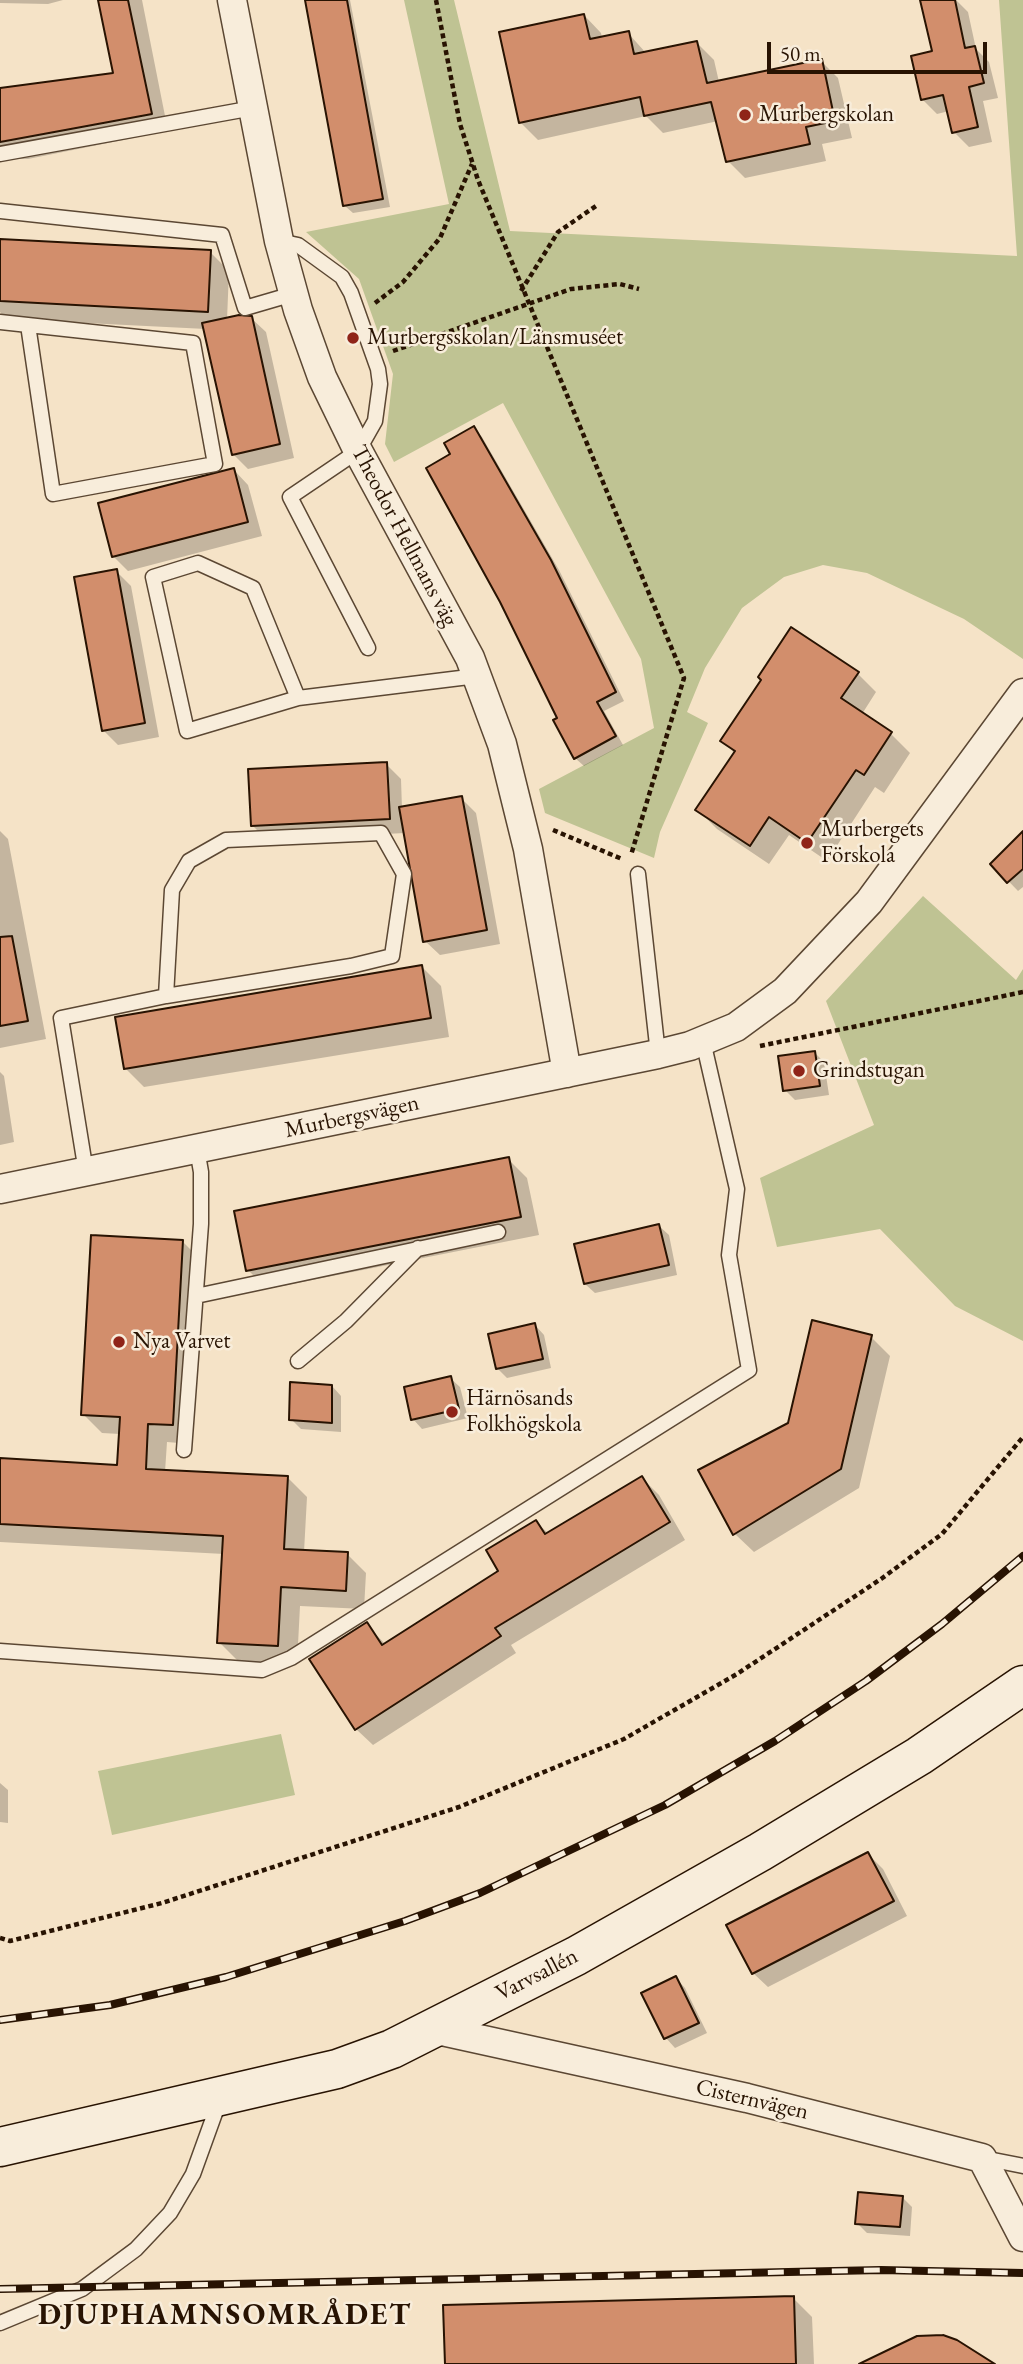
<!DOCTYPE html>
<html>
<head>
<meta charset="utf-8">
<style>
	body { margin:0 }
	#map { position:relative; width:1023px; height:2364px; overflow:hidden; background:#f5e3c7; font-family:"EB Garamond",serif }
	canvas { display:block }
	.scale { position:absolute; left:767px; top:42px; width:220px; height:32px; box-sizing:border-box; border:4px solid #281302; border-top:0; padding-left:9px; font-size:21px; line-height:24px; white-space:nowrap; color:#281302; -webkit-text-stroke:5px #f8eddb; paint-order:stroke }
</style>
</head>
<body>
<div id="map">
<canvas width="1023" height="2364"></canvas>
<div class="scale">50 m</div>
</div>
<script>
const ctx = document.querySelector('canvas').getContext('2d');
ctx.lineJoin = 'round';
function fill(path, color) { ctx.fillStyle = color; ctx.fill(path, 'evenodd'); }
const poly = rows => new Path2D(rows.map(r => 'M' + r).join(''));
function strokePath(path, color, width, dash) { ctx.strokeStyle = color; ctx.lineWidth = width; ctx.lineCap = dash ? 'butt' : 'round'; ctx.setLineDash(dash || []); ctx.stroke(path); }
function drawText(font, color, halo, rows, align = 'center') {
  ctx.font = font + ' "EB Garamond",serif'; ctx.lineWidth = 5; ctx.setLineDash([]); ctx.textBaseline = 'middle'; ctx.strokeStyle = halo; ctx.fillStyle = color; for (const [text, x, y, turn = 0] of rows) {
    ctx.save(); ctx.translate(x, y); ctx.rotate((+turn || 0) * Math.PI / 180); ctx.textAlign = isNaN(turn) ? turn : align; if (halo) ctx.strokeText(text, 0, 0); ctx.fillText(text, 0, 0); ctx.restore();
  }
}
fill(poly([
	[404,0,454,0,510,231,1017,256,999,0,1023,0,1023,659,964,619,867,573,823,565,784,577,742,608,705,668,687,712,708,723,660,832,654,858,545,813,539,789,654,728,641,659,503,403,394,462,385,444,393,374,359,279,306,232,449,204],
	[923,896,1016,980,1023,969,1023,1341,955,1306,880,1229,777,1247,760,1178,874,1125,826,1001],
	[281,1734,295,1795,112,1835,98,1771]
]), '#bfc393');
fill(poly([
	[0,0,63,0,48,4,0,3],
	[100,0,142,0,168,131,28,159,0,159,0,90,115,74],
	[305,0,350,0,390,207,353,213,345,206],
	[939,0,956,0,968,12,976,49,989,62,998,98,983,101,992,142,969,147,954,132,949,111,937,114,922,99,934,52],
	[584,15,601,33,602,38,628,33,646,53,696,42,714,60,719,82,821,61,838,78,852,138,822,144,826,161,745,178,728,161,718,121,663,133,646,116,538,140,521,123,501,34],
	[0,241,210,252,229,271,227,320,251,318,266,332,294,458,248,469,233,454,206,329,6,319,0,312],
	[474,428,482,437,559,570,624,701,604,711,623,745,584,766,575,758,452,455],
	[234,470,248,485,262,536,128,571,114,557,100,505],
	[116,571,131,586,159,737,118,745,103,730],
	[857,673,876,692,862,714,891,734,910,753,884,793,875,787,827,861,789,835,769,864,717,829,698,810,735,754,723,741,763,680],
	[386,764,401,779,402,809,461,798,476,813,500,944,440,955,425,941,405,833,267,840,253,826],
	[0,831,8,839,46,1039,0,1048],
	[1023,838,1023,887,1018,891,992,864],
	[422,967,441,986,449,1037,144,1087,125,1068],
	[814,1052,824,1062,829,1095,795,1100,785,1090],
	[0,1072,4,1076,14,1142,0,1145],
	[508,1159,527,1178,539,1235,267,1289,248,1270],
	[659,1226,669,1235,677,1275,595,1293,585,1284],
	[182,1241,201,1260,191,1444,167,1442,165,1472,288,1478,307,1497,304,1552,347,1554,366,1573,364,1609,300,1606,297,1664,238,1661,219,1642,224,1554,0,1542,0,1460,119,1467,120,1434,102,1433,83,1414],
	[535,1325,544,1335,551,1368,507,1378,497,1368],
	[871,1337,890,1356,859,1488,754,1552,735,1534,790,1424],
	[450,1378,460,1387,468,1418,422,1429,413,1419],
	[332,1386,341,1396,341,1432,301,1429,291,1419],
	[642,1478,659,1495,685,1540,511,1645,516,1653,373,1745,356,1729,366,1624,386,1645,501,1571,536,1522,549,1534],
	[0,1783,8,1790,8,1823,0,1822],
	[868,1854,883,1869,907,1916,768,1987,753,1973],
	[676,1978,685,1988,707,2033,675,2048,666,2038,644,1994],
	[902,2197,912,2207,910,2236,867,2233,857,2223],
	[793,2298,812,2317,814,2364,446,2364]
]), '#0003');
const building = poly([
	[98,0,128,0,152,114,0,142,0,88,113,73,98,0],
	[305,0,347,0,383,199,343,206,305,0],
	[920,0,955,0,965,48,975,46,984,83,969,87,978,127,952,133,943,95,921,100,911,56,932,51,920,0],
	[584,14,590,39,629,31,634,54,697,41,707,83,822,59,835,121,806,127,810,144,726,162,711,102,644,116,640,97,519,123,499,32,584,14],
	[0,239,211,250,208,312,0,301,0,239],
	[239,315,252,316,280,444,232,455,202,323,239,315],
	[474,426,551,560,616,692,597,702,616,736,574,759,553,720,557,718,500,602,426,468,450,454,444,443,474,426],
	[234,468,248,522,112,557,98,503,234,468],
	[117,569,145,723,102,731,74,577,117,569],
	[791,627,859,672,841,698,892,732,864,775,856,770,807,843,769,817,750,846,695,810,735,751,720,741,761,680,758,677,791,627],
	[387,762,390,819,251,826,248,769,387,762],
	[462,796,487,930,423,942,399,807,462,796],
	[1023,831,1023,869,1007,883,990,864,1023,831],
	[12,936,28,1021,0,1026,0,937,12,936],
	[422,965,431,1018,124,1069,115,1017,422,965],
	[815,1051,820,1086,783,1091,778,1056,815,1051],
	[509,1157,521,1217,246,1271,234,1211,509,1157],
	[659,1224,669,1265,584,1284,574,1244,659,1224],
	[91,1235,183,1240,173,1425,148,1424,146,1469,288,1476,284,1549,348,1552,346,1591,281,1587,278,1646,217,1643,223,1536,0,1524,0,1458,117,1465,120,1417,81,1415,91,1235],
	[812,1320,872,1335,841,1469,733,1535,698,1470,788,1423,812,1320],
	[535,1323,543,1359,496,1369,488,1334,535,1323],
	[451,1376,459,1409,411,1420,404,1387,451,1376],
	[290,1382,332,1385,332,1423,289,1420,290,1382],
	[642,1476,670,1522,495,1628,501,1636,355,1730,309,1659,367,1622,382,1645,498,1571,486,1550,536,1520,545,1534,642,1476],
	[868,1852,894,1901,752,1974,726,1925,868,1852],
	[676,1976,699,2023,664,2039,641,1993,676,1976],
	[858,2192,903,2196,900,2227,855,2224,858,2192],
	[794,2296,796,2364,445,2364,443,2305,794,2296],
	[943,2335,957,2340,995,2364,859,2364,917,2336,943,2335]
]);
fill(building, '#d28e6c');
strokePath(building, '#281302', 2);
const lane = poly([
	[0,154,253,108],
	[0,211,222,235,245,308,293,294],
	[279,241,298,245,342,277,351,293,378,369,380,384,375,421,358,451,290,497,368,648],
	[0,322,193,343,215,464,53,494,28,325],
	[298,698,253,588,198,563,153,577,187,731,298,698,477,676],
	[638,874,658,1054],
	[86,1172,61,1018,166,996,351,966,392,956,404,874,381,833,226,840,189,861,172,890,166,996],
	[196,1296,498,1232],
	[298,1361,346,1321,418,1248],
	[184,1450,201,1224,201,1172,197,1149],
	[0,1651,262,1670,291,1658,749,1370,729,1255,737,1189,703,1041],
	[983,2158,1023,2166],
	[0,2323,82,2289,136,2249,170,2213,193,2174,219,2102]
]);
const street = poly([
	[232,0,279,241,298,310,322,377,358,451,470,658,502,744,528,849,567,1073],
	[0,1189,658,1054,690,1046,736,1027,785,991,869,902,1023,693],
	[433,2029,747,2098,982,2158,1023,2237]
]);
const secondary = poly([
	[0,2147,337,2069,392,2049,576,1956,760,1852,919,1756,1023,1685]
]);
strokePath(lane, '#5b4733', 17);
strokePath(street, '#5b4733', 31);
strokePath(secondary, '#281302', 41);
strokePath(poly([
	[436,0,460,124,478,180,684,678,631,855],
	[521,291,558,232,596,206],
	[375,303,403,282,440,238,472,164],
	[393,351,571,289,620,284,639,289],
	[553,830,622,859],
	[760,1046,1023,992],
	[0,1938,10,1941,162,1903,459,1807,624,1739,737,1674,881,1579,942,1534,1023,1437]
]), '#281302', 4.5, [5, 3.5]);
strokePath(lane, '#f8eddb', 14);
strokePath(street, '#f8eddb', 28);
strokePath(secondary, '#f8eddb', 38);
const rail = poly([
	[0,2020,110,2005,226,1977,405,1921,480,1893,665,1805,775,1741,866,1681,942,1624,1023,1556],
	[0,2289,881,2270,1023,2273]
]);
strokePath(rail, '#281302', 8);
strokePath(rail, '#f8eddb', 5, [16]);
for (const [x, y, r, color] of [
	[745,115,7,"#8f2418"],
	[353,338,7,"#8f2418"],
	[807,843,7,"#8f2418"],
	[799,1071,7,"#8f2418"],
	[119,1342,7,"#8f2418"],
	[452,1412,7,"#8f2418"]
]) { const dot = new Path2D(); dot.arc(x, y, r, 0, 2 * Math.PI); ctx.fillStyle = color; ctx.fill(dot); strokePath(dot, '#f8eddb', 2.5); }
drawText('23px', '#281302', '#f8eddb', [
	["Murbergskolan",759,115],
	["Murbergsskolan/Länsmuséet",367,338],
	["Murbergets",821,830],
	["Förskola",821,856],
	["Grindstugan",813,1071],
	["Nya Varvet",133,1342],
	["Härnösands",466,1399],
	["Folkhögskola",466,1425]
], 'left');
drawText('23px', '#281302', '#f8eddb', [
	["Theodor Hellmans väg",404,536,62],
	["Murbergsvägen",352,1117,-12],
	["Varvsallén",537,1975,-27],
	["Cisternvägen",752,2100,13]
]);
ctx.letterSpacing = '2px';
drawText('bold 30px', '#281302', '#f8eddb', [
	["DJUPHAMNSOMRÅDET",225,2316]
]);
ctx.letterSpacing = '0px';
</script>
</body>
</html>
